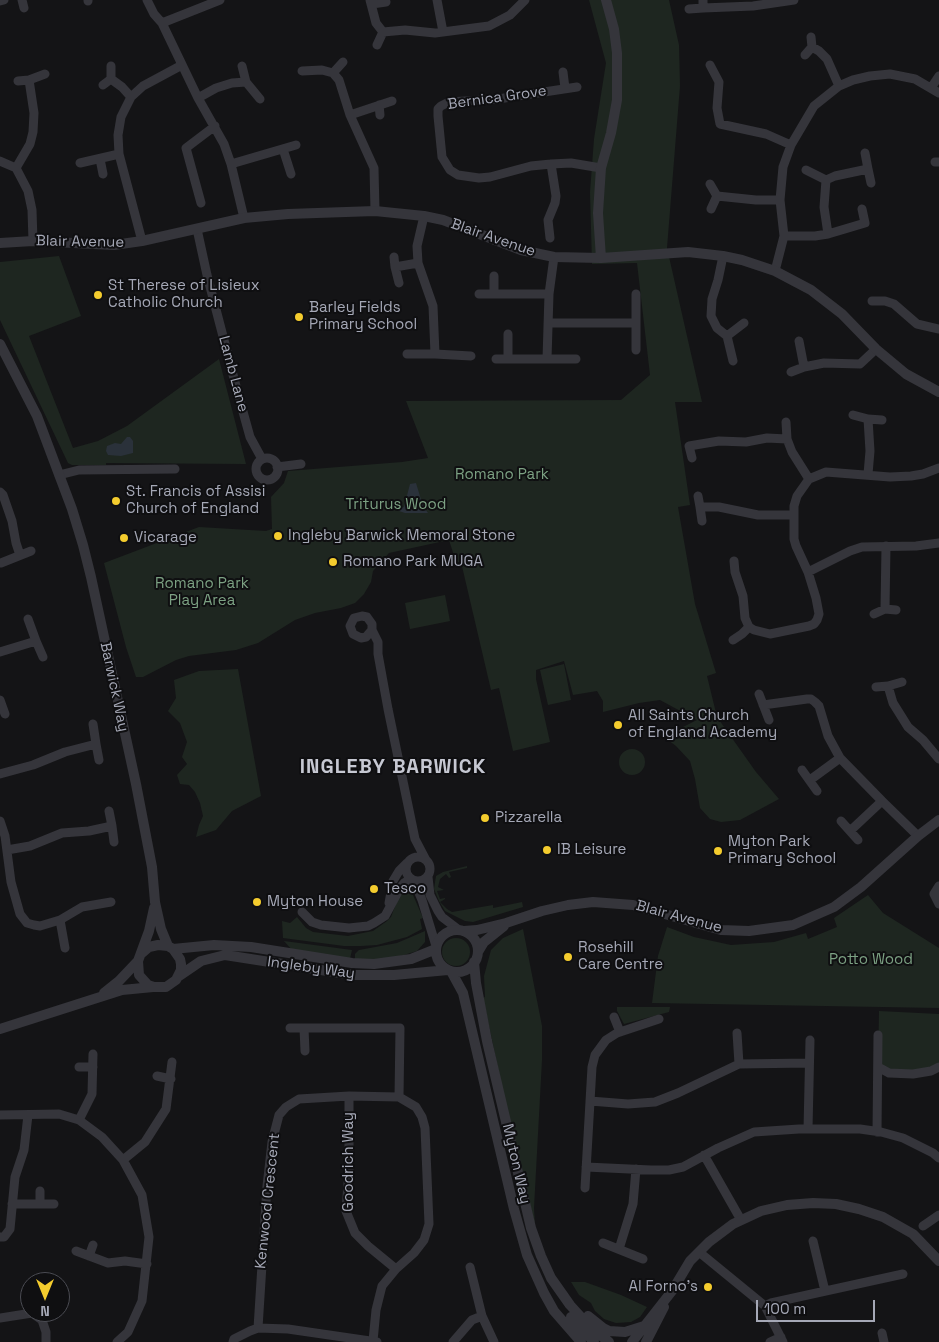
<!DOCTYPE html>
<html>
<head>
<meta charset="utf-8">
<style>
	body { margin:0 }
	#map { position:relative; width:939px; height:1342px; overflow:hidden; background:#141416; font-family:"Space Grotesk",sans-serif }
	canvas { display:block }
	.north { position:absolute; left:20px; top:1272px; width:50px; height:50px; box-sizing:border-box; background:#0f0f11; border:1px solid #4b4c53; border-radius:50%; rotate:180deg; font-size:14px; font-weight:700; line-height:20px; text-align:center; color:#a5a8b6 }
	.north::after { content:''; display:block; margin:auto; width:18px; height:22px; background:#f4cc2e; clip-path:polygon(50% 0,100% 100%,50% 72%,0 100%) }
	.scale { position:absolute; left:756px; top:1300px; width:119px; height:22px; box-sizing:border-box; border:2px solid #a5a8b6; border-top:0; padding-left:6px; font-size:15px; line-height:18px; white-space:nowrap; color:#a5a8b6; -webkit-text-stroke:4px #0f0f11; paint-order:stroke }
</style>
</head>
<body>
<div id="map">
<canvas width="939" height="1342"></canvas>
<div class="north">N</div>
<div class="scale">100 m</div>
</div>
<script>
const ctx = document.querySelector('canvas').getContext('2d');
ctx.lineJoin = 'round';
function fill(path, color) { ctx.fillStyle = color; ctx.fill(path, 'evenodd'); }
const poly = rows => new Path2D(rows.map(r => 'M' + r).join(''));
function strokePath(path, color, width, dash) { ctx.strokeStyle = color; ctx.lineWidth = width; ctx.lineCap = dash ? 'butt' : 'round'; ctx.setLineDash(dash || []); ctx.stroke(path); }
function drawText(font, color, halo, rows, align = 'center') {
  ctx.font = font + ' "Space Grotesk",sans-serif'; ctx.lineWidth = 4; ctx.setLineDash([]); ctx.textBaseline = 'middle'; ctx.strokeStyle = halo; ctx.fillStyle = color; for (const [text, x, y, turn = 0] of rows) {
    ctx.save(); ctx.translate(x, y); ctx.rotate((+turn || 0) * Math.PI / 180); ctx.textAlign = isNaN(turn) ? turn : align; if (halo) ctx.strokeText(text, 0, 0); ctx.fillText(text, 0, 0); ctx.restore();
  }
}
fill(poly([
	[589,0,669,0,679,45,680,86,667,248,702,402,675,402,690,505,678,507,695,604,716,673,707,676,717,717,756,772,779,799,740,820,721,822,710,819,700,808,695,779,690,761,676,746,668,740,673,732,697,720,660,700,639,703,603,712,603,701,597,691,573,695,564,661,536,670,536,679,550,742,513,751,499,688,491,690,461,562,456,562,449,540,389,553,373,571,371,582,364,594,355,603,341,608,315,613,295,620,258,643,236,650,189,656,176,660,143,677,136,677,126,647,104,563,199,527,266,531,272,529,271,497,284,483,288,471,402,462,428,458,406,401,621,400,650,375,637,263,592,264,590,192,594,139,606,63],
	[59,256,81,316,29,336,73,448,98,441,127,426,219,359,246,464,106,463,106,465,72,465,68,463,0,320,0,262],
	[445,595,450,621,410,629,405,603],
	[564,664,571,700,548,705,540,670],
	[238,669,261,796,232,811,216,830,196,837,199,825,203,816,200,803,195,792,189,785,180,784,177,775,187,764,182,757,187,742,180,723,168,711,176,698,174,680,199,671],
	'619 762a13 13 0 1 1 26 0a13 13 0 1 1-26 0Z',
	[467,866,467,868,449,872,451,877,449,878,446,874,440,879,438,887,444,890,437,891,440,899,445,898,445,899,440,902,447,909,452,912,493,905,493,908,522,902,523,907,473,922,465,921,445,911,439,901,434,889,436,876,443,872],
	[408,891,413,895,423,918,420,919,422,929,407,937,377,945,361,946,344,946,283,938,282,921,290,923,297,917,306,928,313,932,348,936,373,931,387,921,391,917,399,896],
	[868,895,883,913,939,948,939,1008,652,1003,658,956,667,927,694,937,731,945,774,942,806,933,808,939,837,927,834,918],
	[523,929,542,1026,542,1060,534,1208,535,1225,507,1110,483,998,485,997,484,976,491,950,503,938],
	[425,931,425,942,417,951,391,959,355,960,355,954,359,950,397,943],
	'442 952a14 14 0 1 1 28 0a14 14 0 1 1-28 0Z',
	[284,941,352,950,350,959,291,949],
	[617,1007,670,1007,669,1012,624,1024,617,1011],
	[879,1011,939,1014,939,1067,913,1074,878,1067],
	[571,1282,585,1282,621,1295,647,1307,640,1317,631,1322,616,1323,604,1319,595,1311,591,1303,579,1295]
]), '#1e2620');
fill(poly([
	[127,437,130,437,133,441,133,453,121,456,108,455,106,451,107,446,115,443,121,444],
	[416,483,423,506,428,513,405,513,396,510,404,507,410,484]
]), '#2a313a');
strokePath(poly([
	[22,0,24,8],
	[88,0,88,1],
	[147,0,154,14,162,23,198,98,224,144,231,164,244,218],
	[370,0,376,23,383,32,405,30,435,33,489,26,510,15,525,0],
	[437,0,443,32],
	[703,0,703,8,753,6,794,0],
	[0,1,4,0],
	[372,4,386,2],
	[689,9,703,8],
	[162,23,220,0],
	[811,37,812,47,819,51,827,59,839,86],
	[377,45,383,32],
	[805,55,812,47],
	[710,65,719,82,717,108,720,124,766,134,791,145],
	[111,66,111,79],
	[242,66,246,82,260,99],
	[302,71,322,70,333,73,339,80,350,115,374,168,375,211],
	[563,72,565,88],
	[333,73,343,62],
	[29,80,45,74],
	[18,81,29,80,34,113,33,132,30,144,16,168,28,191,32,210,33,241],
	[103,85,111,79,122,87,131,97],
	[577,87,498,99,449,102,441,106,438,109,438,116,442,157,450,170,458,175,479,178,490,177,531,166,551,164,571,163,601,168],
	[931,88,939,76],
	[198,98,216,88,232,83,246,82],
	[379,105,380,115],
	[350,115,392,101],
	[283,149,291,174],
	[865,153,868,169],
	[100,159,103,174],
	[0,161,16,168],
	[935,162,939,162],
	[80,163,119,154],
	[231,164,296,145],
	[806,170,826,180],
	[710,184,717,196,756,200,780,200],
	[201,203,186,148,215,126],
	[711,209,717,196],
	[424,216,417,246,418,263,433,306,435,354,471,356],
	[197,229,207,275,237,390,250,437,262,459],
	[828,234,865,223,862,209],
	[784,236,815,236,828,234,824,207,826,180,835,176,868,169,871,183],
	[550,238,548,220,555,203,556,196,551,164],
	[142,241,119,154,118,135,121,117,131,97,143,86,182,65],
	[723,256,718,280,712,299,711,316,717,328,727,336,733,361],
	[394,257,395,267],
	[775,271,784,236,780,200,783,167,791,145,814,106,839,86,853,80,870,76,890,74,915,79,939,93],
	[494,276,494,294],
	[399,283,395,267,418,263],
	[479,294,549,294],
	[872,301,885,301,894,304,917,324,939,329],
	[548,323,636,323,636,294],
	[636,323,636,350],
	[508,334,508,359],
	[727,336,744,323],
	[799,341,804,367],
	[407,354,435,354],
	[496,359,547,359,549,294,554,257],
	[547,359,576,359],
	[791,372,804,367,824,363,860,364,876,349],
	[853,415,868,419],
	[786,422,787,439,792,452,809,479],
	[692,458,689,446,719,441,746,442,767,438,787,439],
	'256 469a11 11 0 1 1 22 0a11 11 0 1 1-22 0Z',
	[277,467,301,464],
	[868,474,870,451,868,419,882,420],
	[59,475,79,470,175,469],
	[0,492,3,495,12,521,16,543,20,555],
	[698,496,700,507],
	[702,521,700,507,719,507,758,515,794,515],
	[886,546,885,609,896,610],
	[734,561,735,572,743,596,745,618,749,627],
	[1,563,31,551],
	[808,572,850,551,862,547,916,546,939,543],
	[874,614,885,609],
	[372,630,366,637,361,638,353,634,350,626,354,618,362,616,367,617,372,624,372,630,378,642,378,654,388,709,415,839,426,860],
	[733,640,742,634,749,627,754,630,770,634,809,626,814,624,817,620,819,614,816,598,808,572,796,546,794,539,794,506,797,496,809,479,826,472,890,477,911,476,923,474,939,468],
	[36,641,43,657],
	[0,652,36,641,28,619],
	[902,682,888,686,893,703,908,727,923,740,939,759],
	[876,687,888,686],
	[759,694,769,720],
	[0,700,5,714],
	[763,705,807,699,811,699,815,702,819,706,828,736,840,758,882,801,918,836],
	[96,744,99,760],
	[802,770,817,791],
	[0,774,33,765,65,752,96,744,93,724],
	[810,780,840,758],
	[0,821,5,836,11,882,20,914,27,923,34,925,40,926,60,920,65,948],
	[841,821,858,840],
	[112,826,114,842],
	[850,831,882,801],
	[7,850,30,846,62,833,89,831,112,826,109,811],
	'406 869a12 12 0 1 1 24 0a12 12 0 1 1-24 0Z',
	[428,877,430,895,438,911,442,917,459,930],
	[414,881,422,900,436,946],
	[939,886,934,894,939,904],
	[389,903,393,881,399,871,407,863],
	[302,912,312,922,321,925,349,928,368,926,374,923,385,916,400,888,404,883,411,879],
	[60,920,82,907,111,902],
	[614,1017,620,1032],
	[290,1028,400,1028,399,1097],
	[304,1028,305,1051],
	[737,1033,739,1064],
	[79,1067,93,1067],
	[878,1067,889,1073,913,1074,931,1071,939,1067],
	[157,1076,171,1079],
	[349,1096,349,1169,346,1211,355,1233,368,1246,396,1269],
	[590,1101,628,1104,655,1102,678,1093,739,1064,809,1063],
	[0,1115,59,1114,79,1120,102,1137,123,1160,142,1195,149,1237,142,1301,128,1332,117,1342],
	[79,1120,92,1094,93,1054],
	[808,1129,810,1040],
	[877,1132,878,1035],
	[704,1155,741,1220],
	[123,1160,145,1142,166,1109,172,1062],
	[586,1167,651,1170,669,1170,683,1167,718,1148,754,1132,799,1129,860,1129,881,1132,903,1138,933,1153,939,1158],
	[585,1188,592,1067,595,1055,606,1040,617,1033,659,1019],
	[40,1191,40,1204],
	[12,1204,54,1204],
	[923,1226,939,1215],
	[0,1237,4,1237,10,1229,15,1177,24,1150,28,1115],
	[813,1241,825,1291],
	[603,1243,643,1259],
	[619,1249,633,1204,636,1169],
	[76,1251,108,1263,125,1261,147,1264],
	[699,1252,765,1306,783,1342],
	[89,1256,93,1245],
	[470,1267,482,1316,494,1342],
	[765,1306,771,1303,903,1274],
	[0,1318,32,1313,42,1320,46,1332,46,1342],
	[258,1328,267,1186,272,1142,279,1115,286,1107,299,1099,349,1096,399,1097,416,1107,422,1117,425,1128,429,1224,424,1240,414,1253,396,1269,382,1286,376,1310,373,1341],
	[882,1333,884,1342],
	[233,1342,234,1339,250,1331,258,1328,288,1329,377,1342],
	[453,1342,472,1320,482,1316],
	[770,1342,781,1337]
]), '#35353b', 9);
strokePath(poly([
	[0,243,33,241,114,245,142,241,244,218,288,214,375,211,424,216,443,220,521,250,554,257,601,258,688,252,723,256,742,260,775,271,811,290,842,314,876,349,906,374,939,392],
	[601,258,598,213,601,168,611,133,617,100,617,53,614,29,606,0],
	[0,344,37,416,72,509,83,545,91,577,136,784,152,867,155,902,161,929,168,946],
	'436 951a21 21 0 1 1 42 0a21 21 0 1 1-42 0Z',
	[464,931,477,930,506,923,542,911,568,905,593,902,633,905,721,930,749,931,793,925,834,907,861,887,918,836,939,820],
	[173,949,214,945,251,947,352,963,374,964,411,959,436,949],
	[478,952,484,942,504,926],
	[142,953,149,947,158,945,168,946,173,949,180,959,181,964,181,970,176,980,166,987,154,987,148,985,139,975,138,961,149,931,154,908],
	[474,962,476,983,487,1041,531,1228,541,1256,551,1278,570,1305,591,1328,609,1342],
	[451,971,463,993,514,1209,527,1255,544,1293,554,1311,581,1342],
	[179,976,201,961,225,955,353,975,394,975,448,970],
	[104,993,119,981,138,961],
	[0,1029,122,990,153,987],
	[588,1316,603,1328,609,1331,625,1332,644,1326],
	[571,1317,594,1342],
	[632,1342,672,1291,690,1261,709,1242,733,1224,761,1211,787,1205,813,1203,836,1204,859,1209,883,1217,913,1234,939,1261],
	[646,1342,664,1307]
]), '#35353b', 10);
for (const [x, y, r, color] of [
	[98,295,5,"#f4cc2e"],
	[299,317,5,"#f4cc2e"],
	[116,501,5,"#f4cc2e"],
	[278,536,5,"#f4cc2e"],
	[124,538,5,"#f4cc2e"],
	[333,562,5,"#f4cc2e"],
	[618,725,5,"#f4cc2e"],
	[485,818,5,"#f4cc2e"],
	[547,850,5,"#f4cc2e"],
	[718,851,5,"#f4cc2e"],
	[374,889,5,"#f4cc2e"],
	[257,902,5,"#f4cc2e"],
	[568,957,5,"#f4cc2e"],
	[708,1287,5,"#f4cc2e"]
]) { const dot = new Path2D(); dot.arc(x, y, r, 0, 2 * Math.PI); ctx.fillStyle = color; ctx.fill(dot); strokePath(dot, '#0f0f11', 2); }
drawText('15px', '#a5a8b6', '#0f0f11', [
	["Bernica Grove",497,98,-8],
	["Blair Avenue",493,238,19],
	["Blair Avenue",80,242,1],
	["Lamb Lane",233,374,75],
	["Barwick Way",114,687,78],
	["Blair Avenue",679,917,15],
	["Ingleby Way",311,968,8],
	["Goodrich Way",349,1162,-90],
	["Myton Way",516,1164,77],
	["Kenwood Crescent",268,1201,-84]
]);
drawText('15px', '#a5a8b6', '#0f0f11', [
	["St Therese of Lisieux",108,286],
	["Catholic Church",108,303],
	["Barley Fields",309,308],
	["Primary School",309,325],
	["St. Francis of Assisi",126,492],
	["Church of England",126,509],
	["Ingleby Barwick Memoral Stone",288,536],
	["Vicarage",134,538],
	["Romano Park MUGA",343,562],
	["All Saints Church",628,716],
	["of England Academy",628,733],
	["Pizzarella",495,818],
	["Myton Park",728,842],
	["Primary School",728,859],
	["IB Leisure",557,850],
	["Tesco",384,889],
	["Myton House",267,902],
	["Rosehill",578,948],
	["Care Centre",578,965],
	["Al Forno's",698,1287,"right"]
], 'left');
drawText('15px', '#7ca183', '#0f0f11', [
	["Romano Park",502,475],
	["Triturus Wood",396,505],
	["Romano Park",202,584],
	["Play Area",202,601],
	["Potto Wood",871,960]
]);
ctx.letterSpacing = '1px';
drawText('bold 20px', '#c6c8d2', '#0f0f11', [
	["INGLEBY BARWICK",393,768]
]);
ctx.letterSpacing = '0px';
</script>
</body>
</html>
